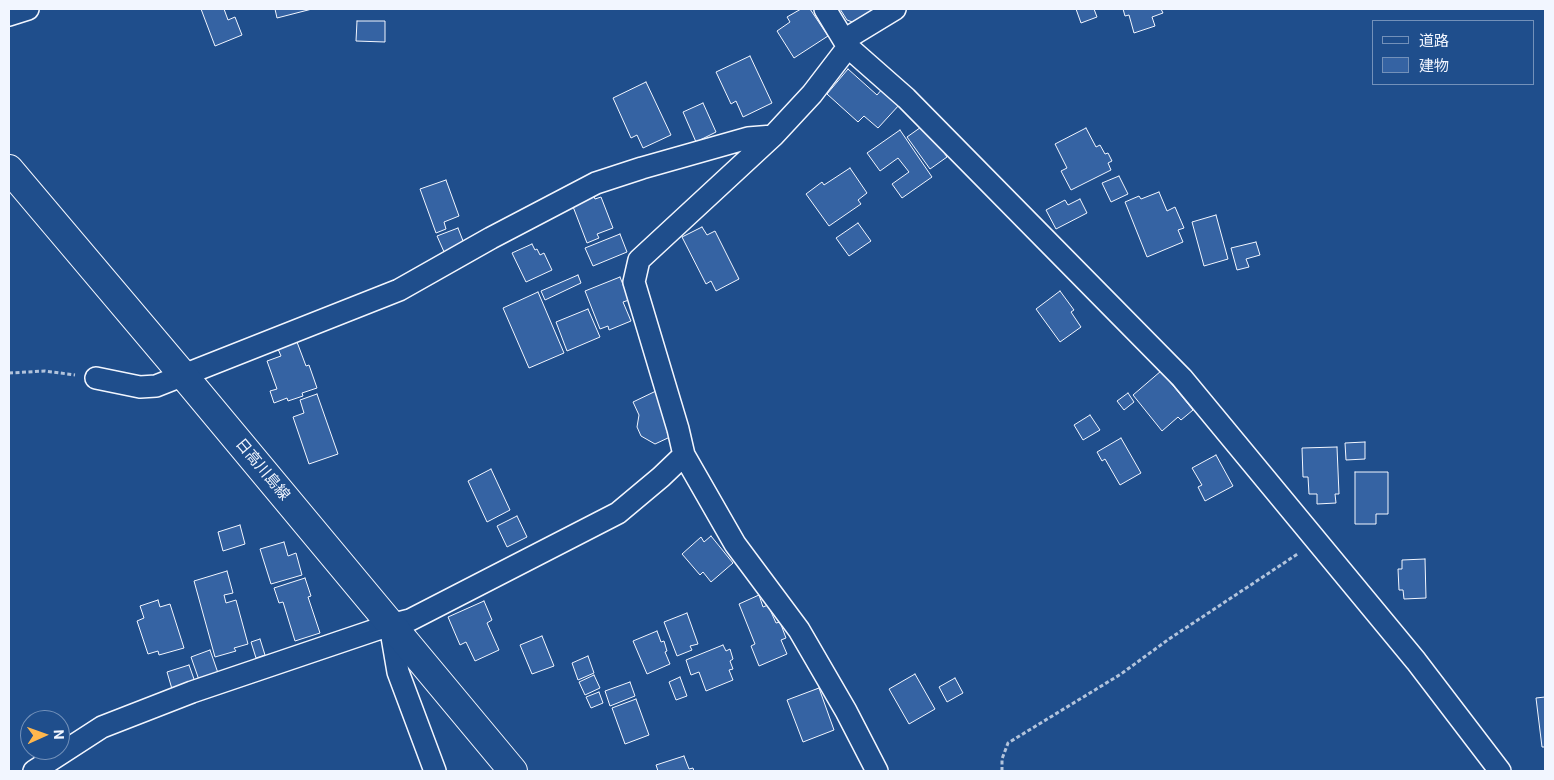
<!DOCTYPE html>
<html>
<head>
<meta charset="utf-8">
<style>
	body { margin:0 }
	#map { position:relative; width:1554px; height:780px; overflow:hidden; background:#1f4e8c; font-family:Roboto,"Noto Sans JP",sans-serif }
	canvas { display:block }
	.frame { position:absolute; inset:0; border:10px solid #f2f6ff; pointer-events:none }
	.legend { position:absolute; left:1372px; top:20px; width:162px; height:65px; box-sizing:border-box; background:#1f4e8c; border:1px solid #7391ba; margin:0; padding:6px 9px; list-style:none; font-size:15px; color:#f2f6ff }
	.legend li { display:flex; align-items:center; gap:10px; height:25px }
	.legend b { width:25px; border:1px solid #7391ba }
	.north { position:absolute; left:20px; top:710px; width:50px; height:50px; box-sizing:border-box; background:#1f4e8c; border:1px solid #7391ba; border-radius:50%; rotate:88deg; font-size:14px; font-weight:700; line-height:20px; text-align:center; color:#f2f6ff }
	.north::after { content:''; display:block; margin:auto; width:18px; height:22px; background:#ffb74d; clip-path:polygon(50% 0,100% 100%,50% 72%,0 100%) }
</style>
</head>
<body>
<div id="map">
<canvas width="1554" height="780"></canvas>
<div class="frame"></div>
<ul class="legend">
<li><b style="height:6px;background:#1f4e8c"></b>道路</li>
<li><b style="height:14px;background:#3563a3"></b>建物</li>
</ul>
<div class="north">N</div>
</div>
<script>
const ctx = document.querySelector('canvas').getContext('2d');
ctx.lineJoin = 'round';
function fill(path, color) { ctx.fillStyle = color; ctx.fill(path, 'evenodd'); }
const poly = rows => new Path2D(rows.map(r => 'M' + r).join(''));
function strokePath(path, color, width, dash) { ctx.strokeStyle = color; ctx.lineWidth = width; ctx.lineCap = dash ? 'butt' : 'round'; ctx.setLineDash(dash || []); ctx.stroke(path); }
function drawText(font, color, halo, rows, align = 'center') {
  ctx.font = font + ' Roboto,"Noto Sans JP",sans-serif'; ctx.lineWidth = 4; ctx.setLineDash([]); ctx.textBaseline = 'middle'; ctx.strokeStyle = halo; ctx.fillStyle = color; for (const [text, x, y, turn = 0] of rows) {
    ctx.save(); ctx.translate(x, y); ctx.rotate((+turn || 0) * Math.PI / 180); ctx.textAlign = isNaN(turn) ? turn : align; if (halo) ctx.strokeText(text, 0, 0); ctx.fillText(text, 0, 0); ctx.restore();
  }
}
const building = poly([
	[201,9,224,9,228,20,235,17,242,35,215,46,201,9],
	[275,9,312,9,277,18,275,9],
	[801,9,810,9,828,36,794,58,777,31,790,22,787,17,801,9],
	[840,9,879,9,855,23,847,20,840,9],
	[1076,9,1094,9,1097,17,1081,23,1076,9],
	[1123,9,1161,9,1163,13,1152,17,1155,26,1134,33,1129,15,1125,16,1123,9],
	[357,21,385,21,385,42,356,41,357,21],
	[750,56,772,103,743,117,736,101,731,104,716,72,750,56],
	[848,69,877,95,883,88,900,104,878,128,864,116,858,122,827,94,848,69],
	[646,82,671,135,643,148,637,135,631,138,613,98,646,82],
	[703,103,716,132,696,142,683,112,703,103],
	[924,125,947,157,930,169,907,137,924,125],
	[1086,128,1096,147,1100,145,1105,154,1108,153,1112,161,1108,163,1111,170,1071,190,1061,171,1067,168,1055,144,1086,128],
	[900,130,932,177,902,198,892,184,909,172,898,158,880,171,867,153,900,130],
	[850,168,867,193,858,200,861,204,829,226,806,194,822,182,824,185,850,168],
	[1119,176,1128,194,1111,202,1102,183,1119,176],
	[446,180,459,216,444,222,446,229,436,233,420,189,446,180],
	[592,192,595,199,601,197,613,228,597,234,599,238,587,243,572,204,592,192],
	[1159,192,1167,211,1175,207,1184,228,1178,230,1183,242,1147,257,1125,202,1139,196,1141,199,1159,192],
	[1080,199,1087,213,1056,229,1046,210,1065,200,1068,205,1080,199],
	[1216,215,1228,259,1204,266,1192,222,1216,215],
	[858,223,871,241,849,256,836,238,858,223],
	[702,227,707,235,715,231,739,279,716,291,711,281,706,284,682,237,702,227],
	[458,228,465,246,445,254,437,236,458,228],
	[620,234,627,252,593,266,585,248,620,234],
	[1256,242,1260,255,1246,259,1249,267,1237,270,1231,248,1256,242],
	[532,244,535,250,537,249,540,255,544,253,552,270,526,282,512,253,532,244],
	[578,275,581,283,545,300,541,291,578,275],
	[620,277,629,300,623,302,631,321,609,330,608,326,600,329,585,291,620,277],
	[1060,291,1074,310,1071,312,1081,327,1060,342,1036,309,1060,291],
	[538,292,564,353,529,368,503,308,538,292],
	[588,309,600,337,567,351,556,322,588,309],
	[297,342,306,366,309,365,317,388,302,393,303,396,288,401,287,398,274,403,270,391,277,389,267,361,281,356,278,349,297,342],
	[1161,371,1193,410,1181,420,1178,417,1162,431,1133,395,1161,371],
	[656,391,673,429,667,432,670,437,655,444,641,436,637,427,639,415,633,402,656,391],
	[1128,393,1134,402,1124,410,1117,401,1128,393],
	[317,394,338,454,309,464,293,417,304,413,300,400,317,394],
	[1090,415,1100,430,1083,440,1074,425,1090,415],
	[1121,438,1141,473,1120,485,1105,459,1102,461,1097,452,1121,438],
	[1365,442,1365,459,1346,460,1345,443,1365,442],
	[1337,447,1339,494,1335,494,1336,503,1317,504,1317,494,1309,494,1308,477,1303,477,1302,448,1337,447],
	[1216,455,1233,486,1205,501,1198,487,1202,485,1192,468,1216,455],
	[491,469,510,510,487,522,468,481,491,469],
	[1355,472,1388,472,1388,514,1376,514,1376,524,1355,524,1355,472],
	[517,516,527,537,507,547,497,526,517,516],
	[240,525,245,544,223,551,218,532,240,525],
	[711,536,733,563,711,582,703,572,700,575,682,554,701,537,704,542,711,536],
	[284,542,288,556,296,553,302,575,271,584,260,549,284,542],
	[1425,559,1426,598,1404,599,1403,590,1399,590,1398,569,1402,569,1402,560,1425,559],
	[227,571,233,593,224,595,226,603,236,600,248,644,234,648,236,651,215,657,194,581,227,571],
	[305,578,311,596,308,597,320,633,295,641,283,602,279,603,274,588,305,578],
	[759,595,763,607,768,605,776,623,780,622,786,638,781,640,787,654,759,666,751,646,755,644,739,604,759,595],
	[158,600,160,607,170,604,184,648,159,655,158,651,148,654,137,621,144,618,140,606,158,600],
	[484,601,492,620,487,623,499,650,475,661,466,642,460,645,448,617,484,601],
	[687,613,698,644,690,646,692,650,677,656,664,622,687,613],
	[657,631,661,642,664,641,667,651,665,652,670,664,647,674,633,641,657,631],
	[542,636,554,666,532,674,520,645,542,636],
	[260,639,265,655,256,658,251,642,260,639],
	[723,645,726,651,730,649,733,659,730,661,733,669,729,670,733,680,706,691,699,672,691,675,686,660,723,645],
	[210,650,218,673,199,680,191,657,210,650],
	[588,656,594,673,578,680,572,663,588,656],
	[189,665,195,682,172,689,167,672,189,665],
	[915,674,935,709,909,724,889,689,915,674],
	[594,675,600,688,585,695,579,682,594,675],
	[680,677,687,696,676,700,669,682,680,677],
	[955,678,963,693,947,702,939,687,955,678],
	[630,682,635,696,610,706,605,691,630,682],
	[819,688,834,730,803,742,787,700,819,688],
	[599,692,603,703,591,708,586,697,599,692],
	[1545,697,1545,747,1542,747,1536,698,1545,697],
	[636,699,649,735,625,744,612,708,636,699],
	[684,756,689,769,693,768,694,771,658,771,656,765,684,756]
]);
fill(building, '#3563a3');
strokePath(building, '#f2f6ff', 1);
const street = poly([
	[825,9,848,47,906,98,1182,378,1416,661,1500,771],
	[9,15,28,9],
	[844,40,895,9],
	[848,47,812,94,773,136,639,260,634,282,678,429,684,455,735,544,799,630,846,711,877,771],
	[96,378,140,387,156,386,399,290,491,238,596,183,642,168,748,138,773,136],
	[390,625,398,672,435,771],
	[34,771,102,727,192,692,390,625,410,620,618,513,661,477,684,455]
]);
const primary = poly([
	[9,169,184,376,513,771]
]);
strokePath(street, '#f2f6ff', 24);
strokePath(primary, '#f2f6ff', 30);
strokePath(poly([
	[9,373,45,371,75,375],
	[1002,771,1002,759,1008,743,1121,674,1169,639,1299,553]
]), '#b3c4dc', 3, [4, 2.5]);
strokePath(street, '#1f4e8c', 21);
strokePath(primary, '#1f4e8c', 28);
drawText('15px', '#f2f6ff', '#1f4e8c', [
	["日高川島線",262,470,50]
]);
</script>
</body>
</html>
